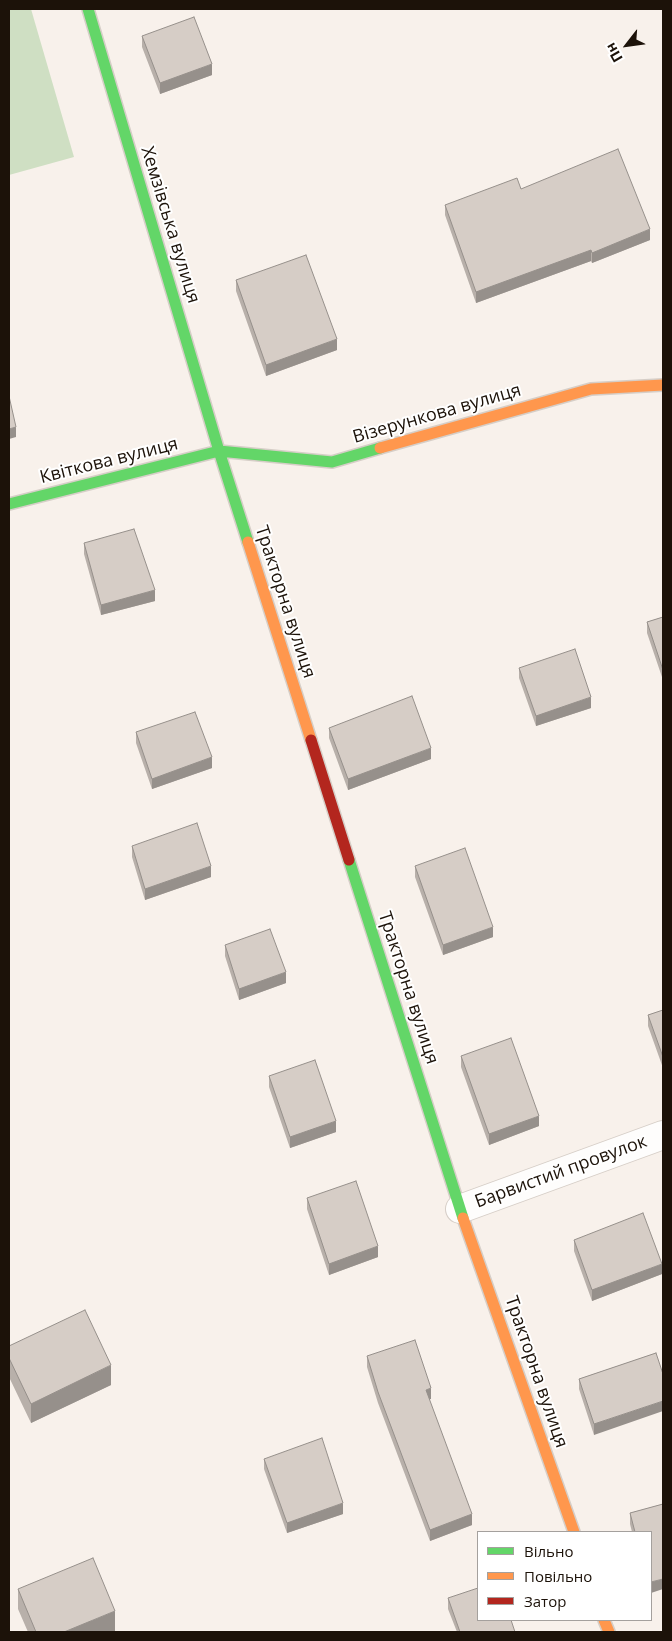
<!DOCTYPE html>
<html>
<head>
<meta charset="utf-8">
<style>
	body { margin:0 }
	#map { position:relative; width:672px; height:1641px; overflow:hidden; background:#f8f1eb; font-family:"Open Sans",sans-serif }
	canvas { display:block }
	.frame { position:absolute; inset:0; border:10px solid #1c1209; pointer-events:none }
	.legend { position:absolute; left:477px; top:1531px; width:175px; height:90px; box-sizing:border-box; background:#fff; border:1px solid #a4a09d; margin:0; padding:6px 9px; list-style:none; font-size:15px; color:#1c1209 }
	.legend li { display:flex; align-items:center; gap:10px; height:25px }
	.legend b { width:25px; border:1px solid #a4a09d }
	.north { position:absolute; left:602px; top:20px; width:50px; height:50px; -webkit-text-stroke:4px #fff; paint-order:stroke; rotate:240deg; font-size:14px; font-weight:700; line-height:20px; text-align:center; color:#1c1209 }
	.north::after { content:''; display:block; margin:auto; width:18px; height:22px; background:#1c1209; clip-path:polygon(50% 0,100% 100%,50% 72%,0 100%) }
</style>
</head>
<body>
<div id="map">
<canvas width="672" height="1641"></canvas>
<div class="frame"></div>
<ul class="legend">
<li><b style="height:6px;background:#63d668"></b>Вільно</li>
<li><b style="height:6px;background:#ff974d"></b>Повільно</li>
<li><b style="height:6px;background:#b3261e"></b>Затор</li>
</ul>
<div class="north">Пн</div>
</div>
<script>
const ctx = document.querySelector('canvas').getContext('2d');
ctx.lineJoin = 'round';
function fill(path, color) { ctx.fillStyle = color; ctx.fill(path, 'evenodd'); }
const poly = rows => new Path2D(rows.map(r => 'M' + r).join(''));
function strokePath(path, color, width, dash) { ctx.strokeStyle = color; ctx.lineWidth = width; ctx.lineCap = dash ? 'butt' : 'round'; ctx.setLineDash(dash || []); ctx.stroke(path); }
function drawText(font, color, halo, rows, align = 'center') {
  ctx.font = font + ' "Open Sans",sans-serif'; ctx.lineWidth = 4; ctx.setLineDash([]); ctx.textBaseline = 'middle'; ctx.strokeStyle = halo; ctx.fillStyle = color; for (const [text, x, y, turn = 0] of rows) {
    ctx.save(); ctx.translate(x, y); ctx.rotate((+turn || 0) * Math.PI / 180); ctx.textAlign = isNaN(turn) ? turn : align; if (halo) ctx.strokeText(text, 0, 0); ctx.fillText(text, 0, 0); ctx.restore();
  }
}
fill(poly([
	[9,9,31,9,74,157,9,175]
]), '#cfdfc3');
const street = poly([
	[460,1209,663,1135]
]);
const fast = poly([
	[88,9,219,451,248,542],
	[9,504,219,451,332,462,380,448],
	[349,860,463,1218]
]);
const slow = poly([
	[380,448,591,389,663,385],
	[248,542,311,740],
	[463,1218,574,1532],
	[604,1620,609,1632]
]);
const jam = poly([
	[311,740,349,860]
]);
strokePath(street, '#d6cec7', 30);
strokePath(fast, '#d6cec7', 14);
strokePath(slow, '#d6cec7', 14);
strokePath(jam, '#d6cec7', 14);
strokePath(street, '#fefdfc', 28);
strokePath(fast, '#63d668', 11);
strokePath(slow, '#ff974d', 11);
strokePath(jam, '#b3261e', 11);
fill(poly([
	[142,36,212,75,160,94,142,47],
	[521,189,650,240,592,263,591,261,476,303,445,215,445,205],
	[236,280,337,350,266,376,236,291],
	[84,543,155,601,101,615,84,554],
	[663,617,663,680,647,633,647,622],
	[519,668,591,708,536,726,519,678],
	[329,728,431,759,348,790,329,738],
	[136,732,212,768,152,789,136,743],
	[132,846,211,877,145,900,132,857],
	[415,866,493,937,443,955,415,877],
	[225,945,286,983,239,1000,225,956],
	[663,1010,663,1068,648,1026,648,1015],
	[461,1056,539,1126,489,1145,461,1067],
	[269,1076,336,1132,290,1148,269,1087],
	[307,1198,378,1257,329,1275,307,1209],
	[574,1240,662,1274,592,1301,574,1251],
	[9,1346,111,1385,31,1423,9,1377],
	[656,1353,594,1435,579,1389,579,1379],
	[367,1356,431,1399,429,1399,472,1525,430,1541,378,1403,367,1367],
	[264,1459,343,1514,287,1533,264,1469],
	[663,1504,651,1532,632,1532,630,1524,630,1513],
	[18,1589,115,1631,111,1632,28,1632,18,1609],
	[448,1598,515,1632,457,1632,448,1609]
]), '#b8b0aa');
fill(poly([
	[212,64,212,75,160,94,160,83],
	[650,229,650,240,592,263,592,253],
	[591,250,591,261,476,303,476,292],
	[337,339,337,350,266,376,266,365],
	[16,427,16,437,9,439,9,429],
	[155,590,155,601,101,615,101,605],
	[591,697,591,708,536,726,536,716],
	[431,748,431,759,348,790,348,779],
	[212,757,212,768,152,789,152,779],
	[211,866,211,877,145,900,145,889],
	[493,927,493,937,443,955,443,945],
	[286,972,286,983,239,1000,239,989],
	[539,1116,539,1126,489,1145,489,1134],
	[336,1121,336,1132,290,1148,290,1137],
	[378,1246,378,1257,329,1275,329,1264],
	[662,1264,662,1274,592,1301,592,1290],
	[111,1365,111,1385,31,1423,31,1404],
	[431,1388,431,1399,426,1400,426,1390],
	[663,1401,663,1411,594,1435,594,1424],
	[343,1503,343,1514,287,1533,287,1523],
	[472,1514,472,1525,430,1541,430,1530],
	[663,1579,663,1589,651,1593,651,1582],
	[115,1611,115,1631,111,1632,64,1632]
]), '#96908b');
const building = poly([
	[194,17,212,64,160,83,142,36,194,17],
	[618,149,650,229,592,253,591,250,476,292,445,205,517,178,521,189,618,149],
	[306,255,337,339,266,365,236,280,306,255],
	[9,396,16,427,9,429,9,396],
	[134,529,155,590,101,605,84,543,134,529],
	[663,617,663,670,647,622,663,617],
	[575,649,591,697,536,716,519,668,575,649],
	[412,696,431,748,348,779,329,728,412,696],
	[195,712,212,757,152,779,136,732,195,712],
	[197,823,211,866,145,889,132,846,197,823],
	[465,848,493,927,443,945,415,866,465,848],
	[270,929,286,972,239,989,225,945,270,929],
	[663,1010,663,1057,648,1015,663,1010],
	[511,1038,539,1116,489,1134,461,1056,511,1038],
	[315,1060,336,1121,290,1137,269,1076,315,1060],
	[356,1181,378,1246,329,1264,307,1198,356,1181],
	[643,1213,662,1264,592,1290,574,1240,643,1213],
	[85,1310,111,1365,31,1404,9,1358,9,1346,85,1310],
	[415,1340,431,1388,426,1390,472,1514,430,1530,378,1392,367,1356,415,1340],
	[656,1353,663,1374,663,1401,594,1424,579,1379,656,1353],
	[322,1438,343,1503,287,1523,264,1459,322,1438],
	[663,1504,663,1579,651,1582,651,1532,635,1532,630,1513,663,1504],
	[93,1558,115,1611,64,1632,36,1632,18,1589,93,1558],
	[478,1588,478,1620,511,1620,515,1632,460,1632,448,1598,478,1588]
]);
fill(building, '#d6cdc6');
strokePath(building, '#96908b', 1);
drawText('18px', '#1c1209', '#fff', [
	["Хемзівська вулиця",170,225,73],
	["Візерункова вулиця",437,414,-16],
	["Квіткова вулиця",109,461,-14],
	["Тракторна вулиця",285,602,72],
	["Тракторна вулиця",408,988,72],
	["Барвистий провулок",561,1172,-20],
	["Тракторна вулиця",536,1372,71]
]);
</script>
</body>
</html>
